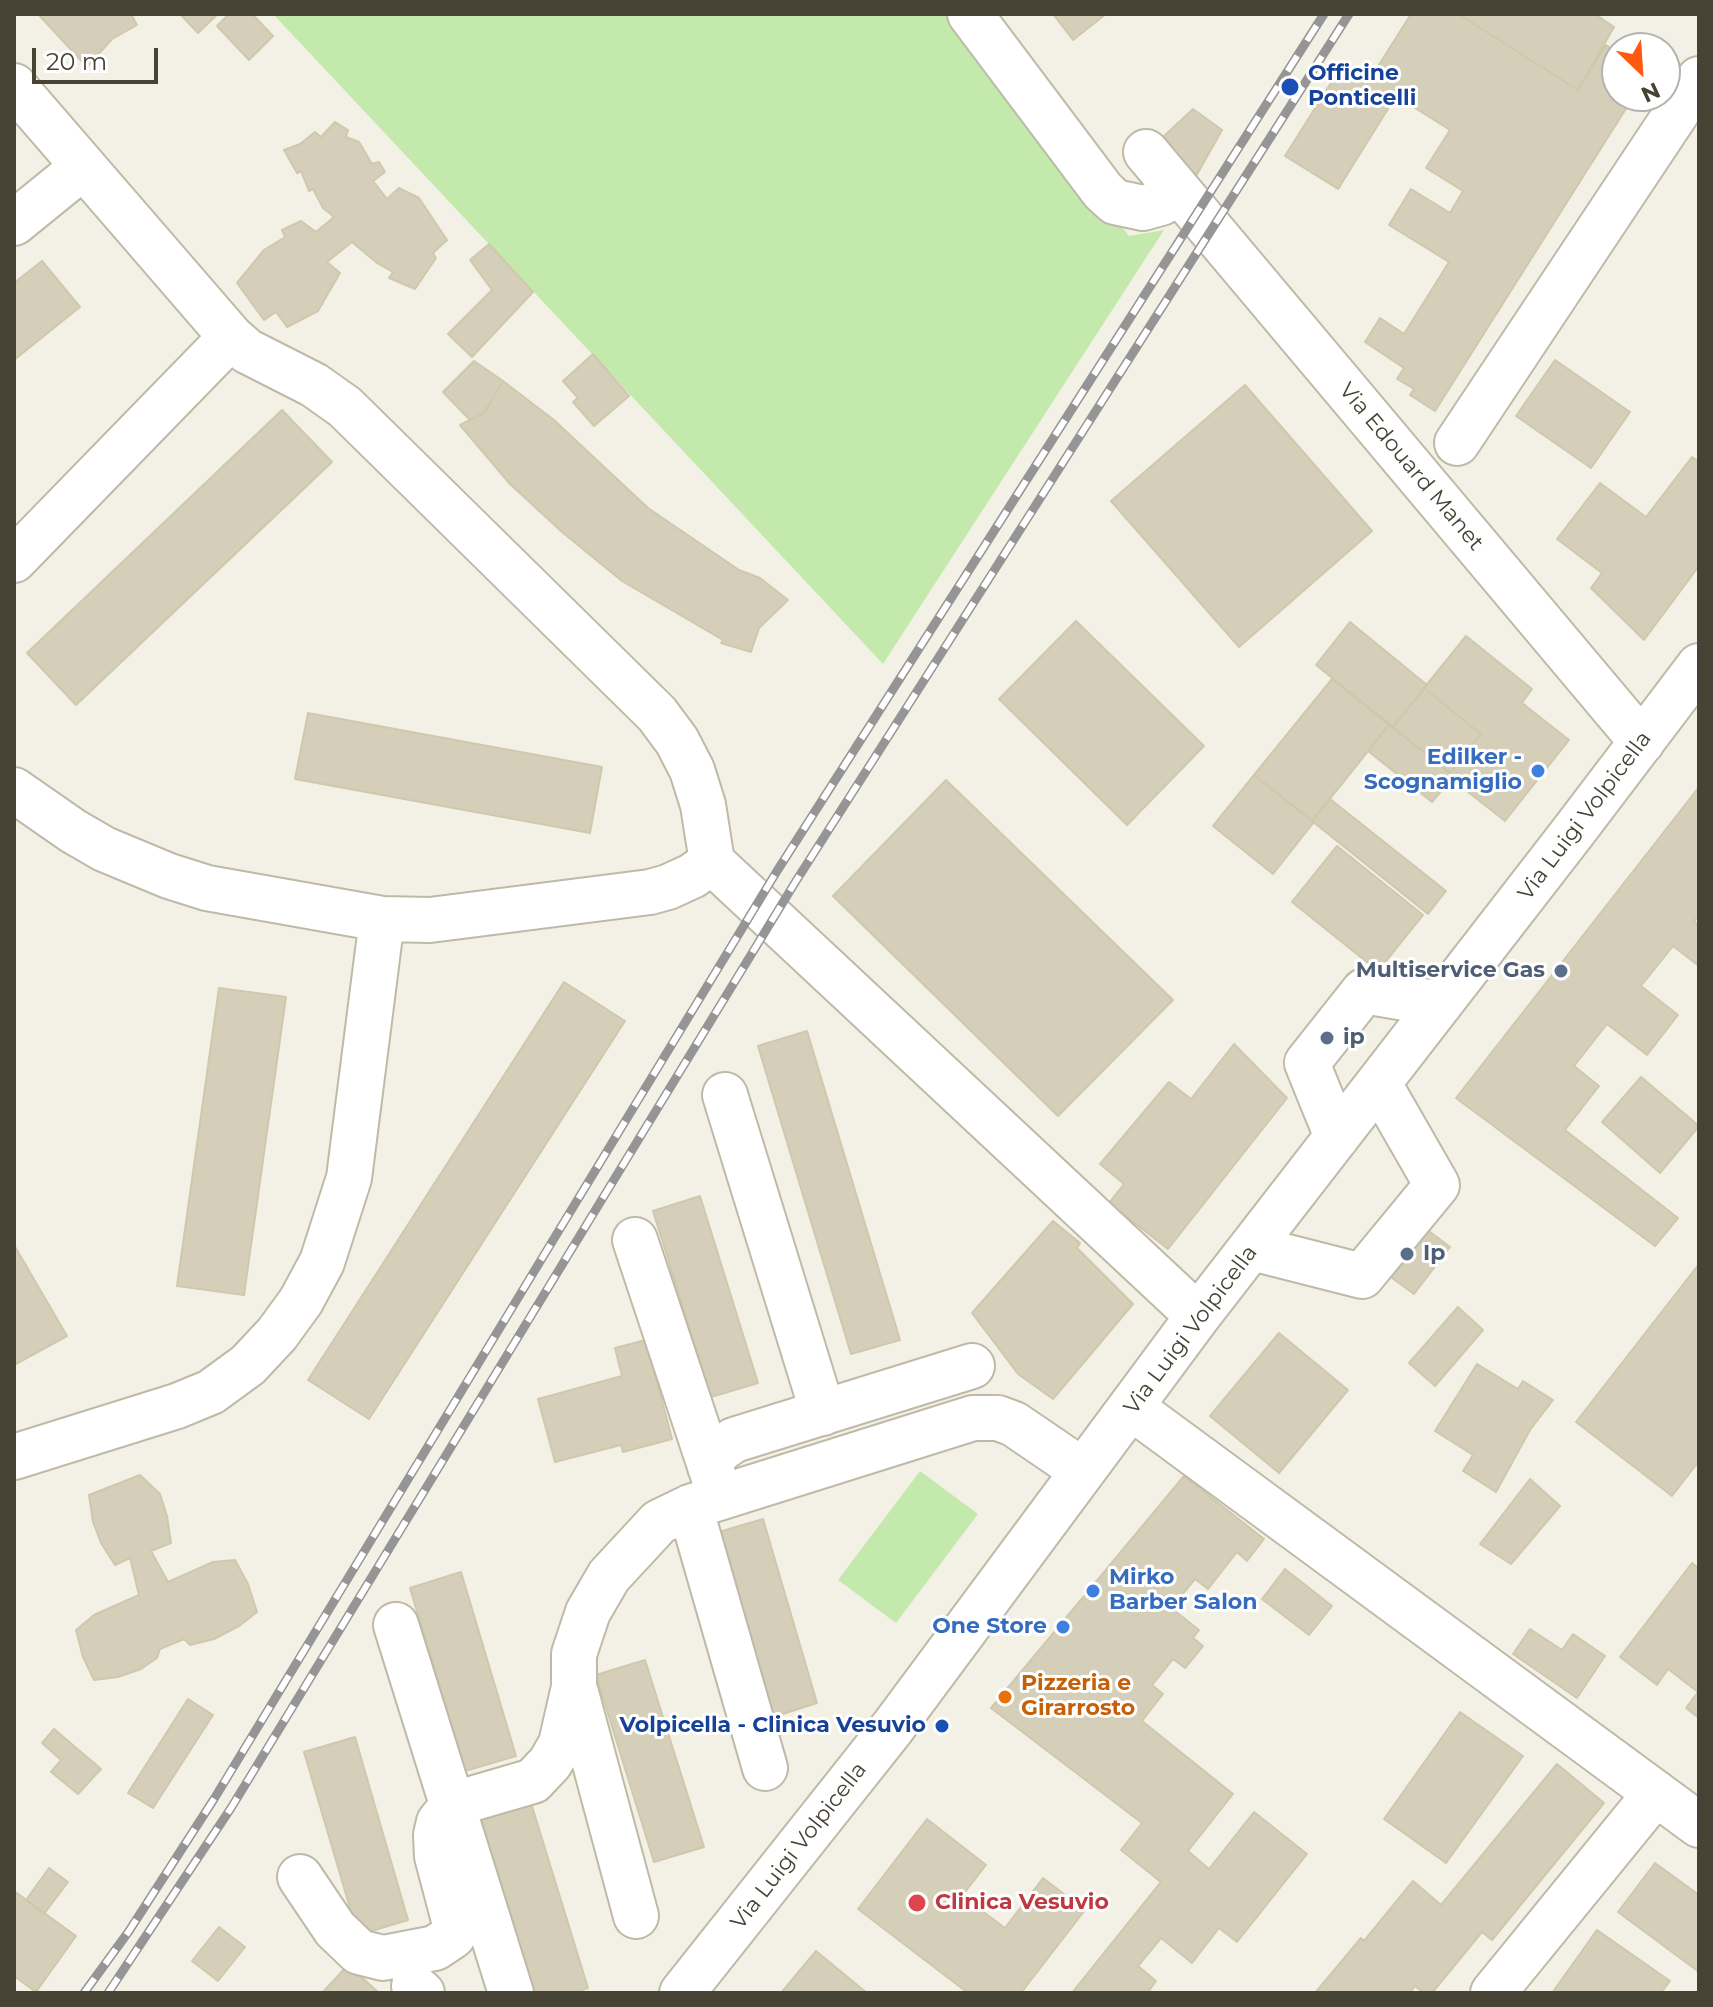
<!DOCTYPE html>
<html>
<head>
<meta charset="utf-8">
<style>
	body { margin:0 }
	#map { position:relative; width:1713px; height:2007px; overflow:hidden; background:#f3f1e5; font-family:Montserrat,sans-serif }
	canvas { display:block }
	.frame { position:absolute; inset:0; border:16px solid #464234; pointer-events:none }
	.north { position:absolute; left:1601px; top:32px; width:80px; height:80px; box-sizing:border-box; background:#fff; border:2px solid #b5b3ae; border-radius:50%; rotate:155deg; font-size:22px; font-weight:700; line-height:32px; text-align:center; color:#464234 }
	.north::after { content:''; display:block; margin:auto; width:28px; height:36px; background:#ff5810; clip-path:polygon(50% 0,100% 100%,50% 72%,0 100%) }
	.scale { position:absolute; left:32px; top:48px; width:126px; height:36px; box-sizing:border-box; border:4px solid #464234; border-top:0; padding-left:10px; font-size:24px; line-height:28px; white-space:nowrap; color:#464234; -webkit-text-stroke:6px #fff; paint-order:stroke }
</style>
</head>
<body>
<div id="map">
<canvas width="1713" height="2007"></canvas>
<div class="frame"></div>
<div class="north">N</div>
<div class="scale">20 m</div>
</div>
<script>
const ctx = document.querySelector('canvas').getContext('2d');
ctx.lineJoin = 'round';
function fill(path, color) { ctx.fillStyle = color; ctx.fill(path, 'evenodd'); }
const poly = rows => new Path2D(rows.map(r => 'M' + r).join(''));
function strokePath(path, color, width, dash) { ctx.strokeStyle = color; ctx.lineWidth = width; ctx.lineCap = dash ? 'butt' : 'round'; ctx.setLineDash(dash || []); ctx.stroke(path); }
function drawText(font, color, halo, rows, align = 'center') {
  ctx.font = font + ' Montserrat,sans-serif'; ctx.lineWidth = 6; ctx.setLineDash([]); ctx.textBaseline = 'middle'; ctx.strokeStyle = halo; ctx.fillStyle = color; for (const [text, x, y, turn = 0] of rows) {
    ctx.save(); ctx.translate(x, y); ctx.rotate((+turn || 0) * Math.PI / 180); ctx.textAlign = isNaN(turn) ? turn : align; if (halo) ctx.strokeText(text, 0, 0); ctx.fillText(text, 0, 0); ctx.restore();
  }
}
fill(poly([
	[273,14,957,14,1129,236,1164,230,883,664],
	[920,1471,978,1514,896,1623,838,1580]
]), '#c4e9ac');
const building = poly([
	[38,14,131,14,137,25,112,39,87,67,38,14],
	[180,14,218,14,198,33,180,14],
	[229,14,252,14,273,36,249,60,217,26,229,14],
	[1053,14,1106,14,1073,40,1053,14],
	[1411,14,1458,14,1578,90,1606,45,1617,52,1617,96,1634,96,1435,411,1410,395,1414,389,1397,379,1404,368,1365,342,1380,318,1404,334,1449,262,1389,225,1411,189,1450,213,1463,191,1426,168,1450,130,1396,96,1338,189,1285,156,1344,62,1370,79,1411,14],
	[1458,14,1595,14,1614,27,1578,90,1458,14],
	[1639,41,1650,48,1634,48,1639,41],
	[1193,109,1222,130,1195,178,1164,136,1193,109],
	[335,122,348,130,346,137,359,142,372,164,379,162,385,172,373,181,387,199,399,188,419,198,447,240,433,253,436,258,415,289,389,278,393,272,377,263,352,242,327,262,340,273,318,311,287,327,276,312,264,320,237,283,264,250,285,237,282,230,301,221,316,232,334,217,323,208,313,189,309,191,301,171,297,173,284,150,300,144,315,132,321,137,335,122],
	[489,244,533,292,472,357,448,334,492,290,470,260,489,244],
	[42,261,80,307,14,360,14,283,42,261],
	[593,354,629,396,594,426,573,402,578,398,563,381,593,354],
	[1555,360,1630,412,1591,468,1516,416,1555,360],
	[474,361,503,381,484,413,470,420,443,392,474,361],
	[503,381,554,420,648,508,739,570,760,578,788,600,759,628,751,652,721,643,723,640,622,581,562,532,510,484,460,425,484,413,503,381],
	[1245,385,1372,531,1239,647,1111,501,1245,385],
	[282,410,332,462,76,705,27,653,282,410],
	[1692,457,1699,462,1699,566,1644,640,1591,588,1602,573,1557,539,1600,483,1646,517,1692,457],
	[1076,621,1204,746,1127,825,999,699,1076,621],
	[1350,622,1427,685,1393,727,1316,665,1350,622],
	[1466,636,1532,689,1522,703,1569,740,1505,821,1448,776,1481,734,1424,688,1466,636],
	[1332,679,1389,725,1312,821,1254,775,1332,679],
	[1424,688,1481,734,1450,773,1393,727,1424,688],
	[308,713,602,767,590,833,295,779,308,713],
	[1389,725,1450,773,1448,776,1452,778,1432,802,1368,751,1389,725],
	[1254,775,1314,822,1273,874,1213,826,1254,775],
	[946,780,1173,1000,1058,1116,833,896,946,780],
	[1699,787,1699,915,1694,921,1699,926,1699,966,1673,946,1641,986,1678,1015,1647,1055,1607,1024,1574,1066,1599,1086,1565,1130,1678,1218,1655,1246,1456,1098,1699,787],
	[1330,799,1446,891,1428,914,1312,821,1330,799],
	[1337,846,1423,915,1378,971,1292,902,1337,846],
	[564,982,625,1021,369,1419,308,1380,564,982],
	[219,988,286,997,244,1295,177,1286,219,988],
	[807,1031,900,1340,851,1354,758,1046,807,1031],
	[1234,1044,1287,1098,1168,1249,1109,1203,1124,1184,1100,1164,1169,1082,1191,1099,1234,1044],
	[1641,1077,1699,1126,1660,1173,1602,1122,1641,1077],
	[700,1196,758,1383,711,1397,653,1211,700,1196],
	[1402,1211,1450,1247,1414,1294,1366,1259,1402,1211],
	[1053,1221,1080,1243,1077,1248,1133,1304,1053,1399,1018,1374,972,1313,1053,1221],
	[14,1245,67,1336,14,1365,14,1245],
	[1699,1264,1699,1461,1672,1496,1576,1422,1699,1264],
	[1458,1307,1483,1330,1435,1386,1409,1363,1458,1307],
	[1279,1333,1348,1390,1279,1473,1210,1416,1279,1333],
	[646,1340,672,1439,623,1452,621,1445,555,1462,538,1399,622,1376,615,1348,646,1340],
	[1477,1364,1518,1389,1523,1381,1553,1400,1530,1430,1496,1492,1463,1471,1473,1455,1435,1431,1477,1364],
	[140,1475,160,1494,167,1516,171,1543,151,1551,168,1582,213,1562,235,1560,248,1584,257,1612,239,1626,214,1639,190,1645,184,1639,160,1649,157,1658,141,1669,118,1677,94,1680,83,1657,76,1630,94,1615,139,1595,130,1558,115,1565,101,1543,93,1522,89,1495,140,1475],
	[1184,1476,1264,1539,1247,1561,1237,1552,1208,1589,1195,1579,1171,1608,1199,1630,1193,1638,1203,1646,1185,1668,1173,1659,1152,1685,1163,1694,1142,1721,1233,1794,1188,1851,1209,1869,1254,1812,1307,1854,1237,1942,1219,1928,1192,1963,1161,1938,1138,1966,1156,1981,1149,1991,1152,1993,1072,1993,1161,1882,1121,1850,1142,1823,991,1708,1184,1476],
	[1530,1479,1560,1506,1511,1564,1480,1544,1530,1479],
	[763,1519,817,1703,767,1719,712,1534,763,1519],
	[1692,1563,1699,1569,1699,1718,1686,1708,1698,1692,1668,1669,1657,1685,1620,1657,1692,1563],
	[1285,1569,1332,1606,1309,1635,1262,1599,1285,1569],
	[461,1572,516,1756,465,1771,410,1588,461,1572],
	[1530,1629,1562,1650,1573,1634,1605,1656,1577,1698,1513,1654,1530,1629],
	[645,1660,704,1847,654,1862,596,1675,645,1660],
	[188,1699,213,1715,153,1808,128,1793,188,1699],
	[1460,1712,1523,1756,1446,1863,1384,1819,1460,1712],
	[54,1729,101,1769,78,1794,51,1772,61,1760,42,1743,54,1729],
	[355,1737,408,1920,358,1935,304,1752,355,1737],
	[1557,1764,1604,1803,1492,1940,1482,1932,1432,1993,1424,1993,1415,1986,1410,1993,1315,1993,1361,1938,1364,1941,1413,1881,1441,1905,1557,1764],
	[531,1803,588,1988,573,1993,534,1993,480,1819,531,1803],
	[927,1819,986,1865,962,1896,1005,1928,1043,1878,1085,1910,1021,1993,968,1993,858,1909,927,1819],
	[1655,1863,1699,1895,1699,1972,1618,1912,1655,1863],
	[49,1868,68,1882,44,1914,26,1900,49,1868],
	[14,1891,76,1936,36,1992,14,1976,14,1891],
	[219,1927,245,1947,218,1981,192,1961,219,1927],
	[1597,1930,1670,1981,1661,1993,1552,1993,1597,1930],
	[816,1951,867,1993,781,1993,816,1951],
	[348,1965,379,1993,322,1993,348,1965]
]);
fill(building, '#d5cfba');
strokePath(building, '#d0c8ad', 2);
const minor = poly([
	[970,14,1103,191,1115,202,1143,208,1161,203,1180,193],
	[14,86,231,337,247,351,314,385,345,407,657,714,677,741,692,770,703,805,712,862,1198,1316],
	[1146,152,1642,742],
	[14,223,83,167],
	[1457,443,1699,79],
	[14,560,231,337],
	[14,790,73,831,104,849,169,876,207,888,382,919,430,920,650,892,668,887,692,876,712,862],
	[725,1095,823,1413],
	[1337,1137,1307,1063,1364,991,1440,1004],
	[635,1240,716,1484],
	[1252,1248,1362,1276,1437,1185,1379,1084],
	[1132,1408,1699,1825],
	[14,1457,177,1406,211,1392,248,1365,277,1334,301,1301,322,1262,349,1178,382,919],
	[710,1467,718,1451,734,1440,972,1366],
	[690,1507,765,1768],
	[396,1625,511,1993],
	[576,1693,636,1916],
	[300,1877,335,1929,359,1952,383,1958,435,1948,453,1936,456,1931,455,1924,437,1856,436,1835,439,1822,454,1804,533,1781,550,1763,561,1744,574,1687,574,1654,588,1612,609,1576,659,1522,690,1507,973,1418,998,1418,1014,1424,1083,1471],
	[414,1986,422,1993],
	[682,1993,893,1727,1198,1316,1573,832,1699,666],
	[1493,1993,1656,1793]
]);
strokePath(minor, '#bfbaa7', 48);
strokePath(minor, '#fff', 44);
const rail = poly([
	[84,1993,129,1931,214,1799,777,871,1324,14],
	[108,1993,231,1808,796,881,1349,14]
]);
strokePath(rail, '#959595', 9);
strokePath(rail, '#fff', 6, [18]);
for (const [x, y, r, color] of [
	[1290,87,10,"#1a4fb4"],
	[1538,771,8,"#3f7fe0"],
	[1561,971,8,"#5c6f8a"],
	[1327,1038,8,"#5c6f8a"],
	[1407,1254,8,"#5c6f8a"],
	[1093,1591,8,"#3f7fe0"],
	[1063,1627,8,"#3f7fe0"],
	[1005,1697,8,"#e8710a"],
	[942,1726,8,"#1a4fb4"],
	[917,1903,10,"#e0444e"]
]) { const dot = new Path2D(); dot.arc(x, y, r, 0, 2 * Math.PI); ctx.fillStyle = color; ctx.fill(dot); strokePath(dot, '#fff', 3); }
drawText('bold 22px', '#164399', '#fff', [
	["Officine",1308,74],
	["Ponticelli",1308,99],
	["Volpicella - Clinica Vesuvio",926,1726,"right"]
], 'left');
drawText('22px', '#464234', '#fff', [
	["Via Edouard Manet",1411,467,50],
	["Via Luigi Volpicella",1585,816,-53],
	["Via Luigi Volpicella",1191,1330,-53],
	["Via Luigi Volpicella",799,1846,-52]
]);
drawText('bold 22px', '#366cbe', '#fff', [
	["Edilker -",1522,758],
	["Scognamiglio",1522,783],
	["Mirko",1109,1578,"left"],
	["Barber Salon",1109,1603,"left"],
	["One Store",1047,1627]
], 'right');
drawText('bold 22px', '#4e5e75', '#fff', [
	["Multiservice Gas",1545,971,"right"],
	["ip",1343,1038],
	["Ip",1423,1254]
], 'left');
drawText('bold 22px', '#c56008', '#fff', [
	["Pizzeria e",1021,1684],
	["Girarrosto",1021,1709]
], 'left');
drawText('bold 22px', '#be3a42', '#fff', [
	["Clinica Vesuvio",935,1903]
], 'left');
</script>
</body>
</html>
